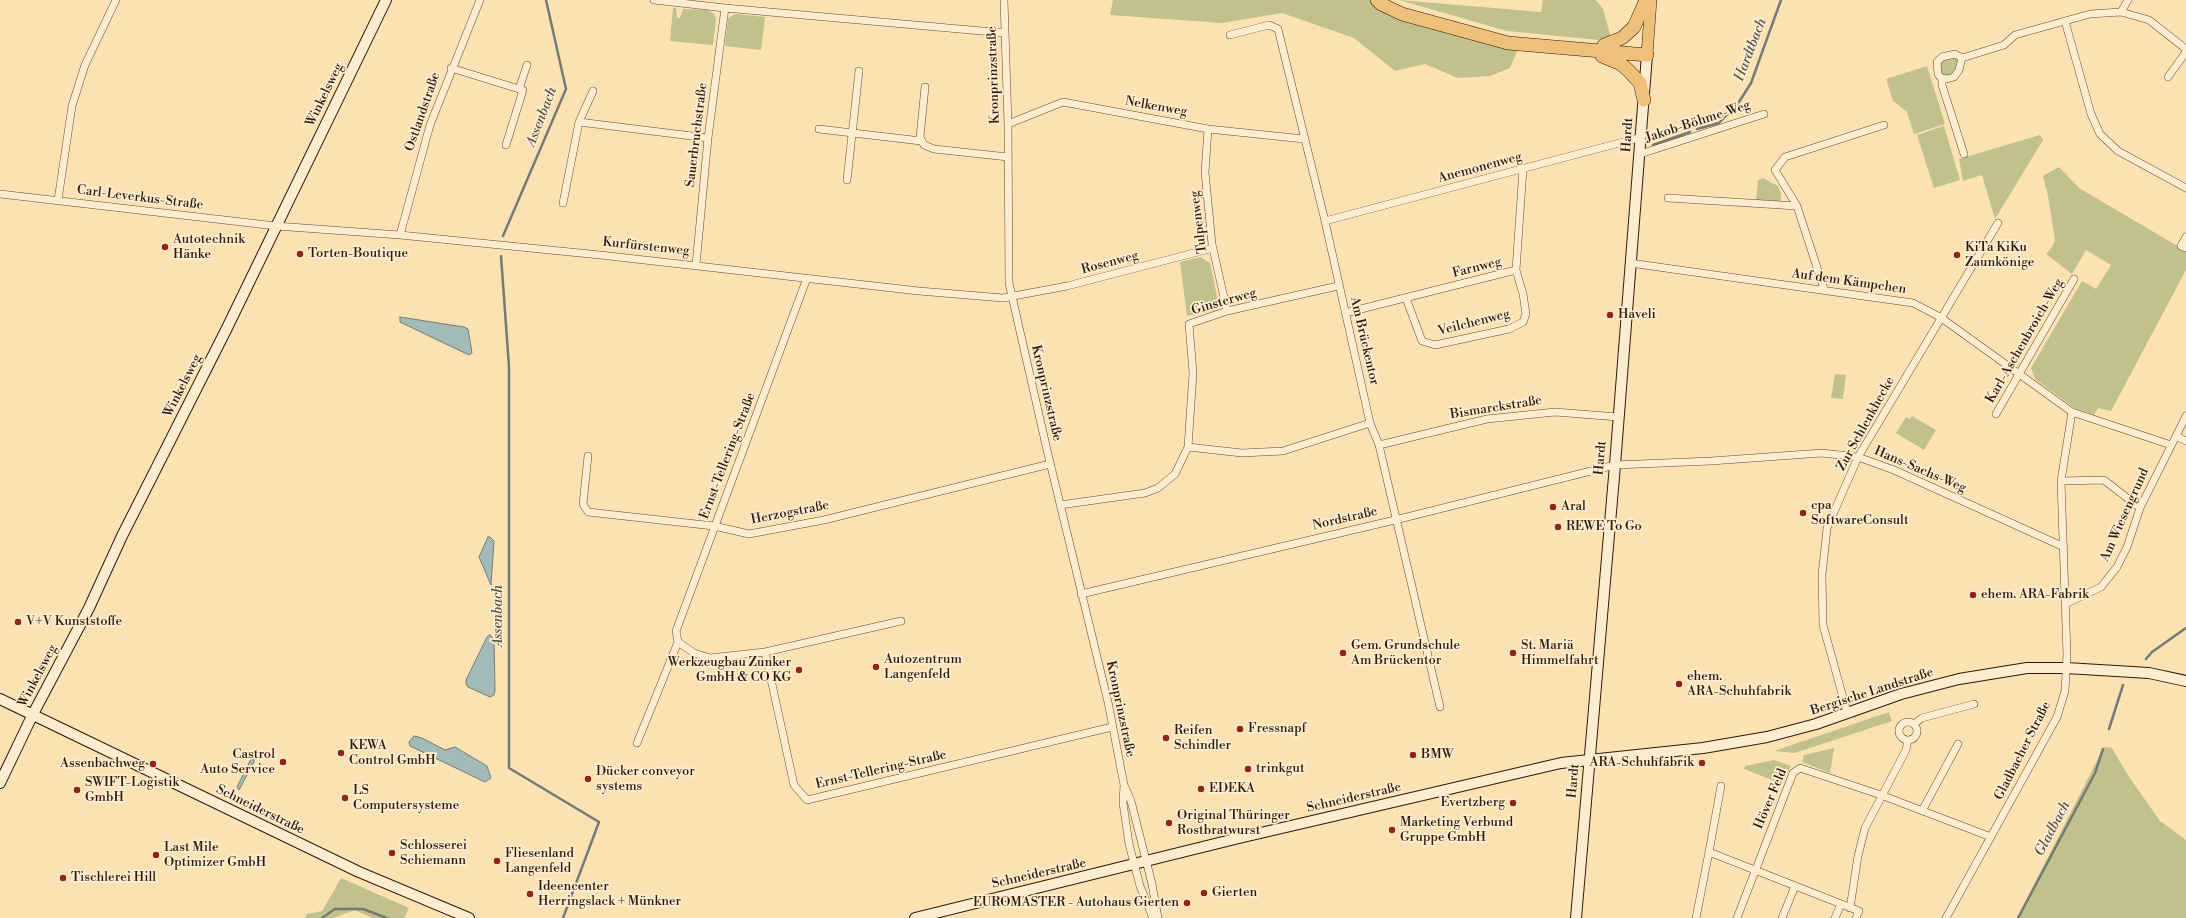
<!DOCTYPE html>
<html>
<head>
<meta charset="utf-8">
<style>
	body { margin:0 }
	canvas { display:block; background:#fce1b3 }
</style>
</head>
<body>
<canvas width="2186" height="918"></canvas>
<script>
const ctx = document.querySelector('canvas').getContext('2d');
ctx.lineJoin = 'round';
function fill(path, color) { ctx.fillStyle = color; ctx.fill(path, 'evenodd'); }
const poly = rows => new Path2D(rows.map(r => 'M' + r).join(''));
function strokePath(path, color, width, dash) { ctx.strokeStyle = color; ctx.lineWidth = width; ctx.lineCap = dash ? 'butt' : 'round'; ctx.setLineDash(dash || []); ctx.stroke(path); }
function drawText(font, color, halo, rows, align = 'center') {
  ctx.font = font + ' "Libre Bodoni",serif'; ctx.lineWidth = 3.5; ctx.setLineDash([]); ctx.textBaseline = 'middle'; ctx.strokeStyle = halo; ctx.fillStyle = color; for (const [text, x, y, turn = 0] of rows) {
    ctx.save(); ctx.translate(x, y); ctx.rotate((+turn || 0) * Math.PI / 180); ctx.textAlign = isNaN(turn) ? turn : align; if (halo) ctx.strokeText(text, 0, 0); ctx.fillText(text, 0, 0); ctx.restore();
  }
}
fill(poly([
	[1113,0,1372,0,1400,18,1517,51,1510,68,1490,76,1458,78,1425,64,1395,71,1354,38,1282,13,1222,23,1110,15],
	[1399,0,1541,12,1543,0,1596,0,1603,9,1611,38,1599,40,1507,31],
	[673,8,676,8,677,18,680,18,683,9,708,10,714,14,716,18,713,45,670,41],
	[735,14,765,17,761,50,725,46,728,18],
	[1953,57,1958,59,1954,72,1950,75,1942,76,1940,73,1940,62],
	[1927,66,1945,124,1914,134,1907,112,1893,101,1886,79],
	[1944,126,1960,180,1934,188,1917,135],
	[2040,135,2043,140,1995,219,1982,175,1963,181,1959,159],
	[2059,167,2079,188,2186,251,2186,270,2111,411,2098,408,2094,415,2076,409,2035,379,2031,368,2082,281,2096,289,2111,265,2086,250,2072,274,2046,254,2052,247,2055,240,2048,196,2043,176],
	[1763,178,1778,186,1781,194,1781,202,1756,201,1758,180],
	[1201,257,1210,263,1219,306,1217,310,1187,316,1180,262],
	[1835,374,1846,375,1843,399,1831,398],
	[1912,416,1936,430,1924,450,1896,433,1906,417,1910,419],
	[1889,712,1892,721,1795,753,1774,751],
	[2104,747,2112,748,2127,774,2160,821,2186,840,2186,918,2017,918],
	[1834,748,1830,773,1802,762,1804,755],
	[1774,760,1791,766,1782,784,1744,769,1745,766],
	[341,878,409,908,404,918,372,918,355,910,333,918,305,918,307,914,322,911]
]), '#c1c28b');
const water = poly([
	[400,317,464,327,468,329,472,353,469,355,400,322,400,317],
	[488,537,490,537,494,541,491,585,479,557,488,537],
	[490,635,494,639,495,691,494,695,490,697,468,687,466,684,466,680,487,637,490,635],
	[414,736,422,738,445,750,455,747,487,766,491,778,485,782,410,746,409,742,414,736],
	[251,759,254,759,254,762,239,790,237,787,251,759]
]);
fill(water, '#a3bbb7');
strokePath(water, '#747b74', 1);
strokePath(poly([
	[1697,129,1719,123,1739,102,1751,83,1781,0],
	[1653,145,1690,132],
	[503,236,566,89,546,0],
	[501,256,509,367,509,768,599,822,563,918],
	[2146,659,2152,652,2186,628],
	[2109,729,2123,685],
	[322,918,335,909,363,909,387,918],
	[2018,918,2095,773,2103,749]
]), '#747b74', 2.5);
const street = poly([
	[654,0,725,8,1004,33],
	[1004,0,1008,124,1009,283,1047,450,1108,702,1124,785,1123,803,1129,844,1140,886,1153,918],
	[2121,12,2128,0],
	[2065,21,2091,114,2100,134,2118,151,2186,188],
	[1230,35,1269,25,1278,29,1325,221,1370,423,1379,445,1440,707],
	[1962,58,1959,70,1954,77,1947,79,1941,78,1938,74,1937,62,1942,57,1955,54,1962,58,2004,45,2015,35,2090,14,2121,12,2149,20,2186,49],
	[451,68,519,89,527,65],
	[2168,77,2186,52],
	[1942,78,1942,85,1964,154],
	[925,87,920,137,924,145,934,149,1008,157],
	[579,122,708,138],
	[1008,124,1063,102,1208,129,1304,139],
	[819,129,921,141],
	[1208,129,1205,172,1212,244,1227,311],
	[506,145,523,90,519,89],
	[1640,154,1764,114],
	[847,180,859,71],
	[0,194,276,226,400,235,600,255,919,291,1003,298,1067,286,1213,248],
	[1668,198,1797,206],
	[58,200,72,106,85,65,116,0],
	[563,203,579,122,593,91],
	[1325,221,1642,137],
	[400,235,430,125,480,0],
	[2186,237,2181,246,2186,248],
	[1630,263,1913,303,1940,317,2072,412,2171,445],
	[696,265,708,138,725,8],
	[1824,289,1797,206,1775,170,1785,157,1884,125],
	[1406,298,1422,341,1435,345,1509,329,1523,322,1526,314,1523,294,1516,270],
	[1345,313,1516,270,1523,169],
	[1996,414,2074,279],
	[2176,436,2186,441],
	[1379,445,1487,419,1555,412,1618,417],
	[1188,447,1242,453,1283,451,1370,423],
	[588,456,583,504,588,512,714,526,749,534,824,520,1050,464],
	[2061,481,2104,480,2140,508],
	[1060,505,1145,493,1158,488,1175,474,1188,447,1193,373,1189,324,1227,311,1338,286],
	[1081,594,1395,520,1615,465,1711,461,1822,453,1858,457,1894,470,2064,547],
	[2065,604,2101,587,2117,567,2127,547,2140,508,2186,416],
	[901,621,765,652,794,785,807,800,1112,727],
	[765,652,710,658,694,653,678,642,676,631,807,278],
	[1847,712,1823,625,1822,575,1827,528,1858,457,1998,223],
	'1899 731a9 9 0 1 1 18 0a9 9 0 1 1-18 0Z',
	[1914,724,1922,718,1974,704],
	[637,743,678,642],
	[1721,786,1709,852,1859,911,1856,918],
	[1125,787,1131,801,1152,884,1158,918],
	[1922,811,1958,744],
	[1850,908,1858,856,1865,828,1906,750,1908,740],
	[1696,918,1709,852],
	[1737,918,1793,773,1800,768,1881,795,1991,837],
	[1782,918,1795,886],
	[1835,918,1841,904],
	[1946,918,2057,717,2065,691,2067,655,2061,481,2072,412]
]);
const secondary = poly([
	[0,699,359,872,469,918],
	[0,783,33,714,89,608,122,536,227,328,386,0],
	[915,918,1239,838,1561,763,1703,748,1767,737,1816,724,1901,694,1959,679,2027,668,2066,668,2149,673,2186,681],
	[1576,918,1615,465,1647,55]
]);
const primary = poly([
	[1647,55,1651,0]
]);
const highway = poly([
	[1377,0,1381,4,1402,14,1508,43,1647,55],
	[1604,45,1622,38,1634,27,1646,0],
	[1602,56,1621,64,1629,71,1640,83,1644,100]
]);
strokePath(street, '#614c38', 8);
strokePath(secondary, '#2d1a0f', 12);
strokePath(primary, '#2d1a0f', 12);
strokePath(highway, '#2d1a0f', 14);
strokePath(street, '#fdecce', 7);
strokePath(secondary, '#fdecce', 10);
strokePath(primary, '#eec07a', 11);
strokePath(highway, '#eec07a', 13);
for (const [x, y, r, color] of [
	[165,247,4,"#8f2418"],
	[300,254,4,"#8f2418"],
	[1957,255,4,"#8f2418"],
	[1610,315,4,"#8f2418"],
	[1553,507,4,"#8f2418"],
	[1803,513,4,"#8f2418"],
	[1558,527,4,"#8f2418"],
	[1973,595,4,"#8f2418"],
	[18,622,4,"#8f2418"],
	[1343,653,4,"#8f2418"],
	[1513,653,4,"#8f2418"],
	[876,667,4,"#8f2418"],
	[799,670,4,"#8f2418"],
	[1679,684,4,"#8f2418"],
	[1240,729,4,"#8f2418"],
	[1166,738,4,"#8f2418"],
	[341,753,4,"#8f2418"],
	[1413,755,4,"#8f2418"],
	[283,762,4,"#8f2418"],
	[1702,763,4,"#8f2418"],
	[153,764,4,"#8f2418"],
	[1248,769,4,"#8f2418"],
	[588,779,4,"#8f2418"],
	[1201,789,4,"#8f2418"],
	[77,790,4,"#8f2418"],
	[345,798,4,"#8f2418"],
	[1513,803,4,"#8f2418"],
	[1169,823,4,"#8f2418"],
	[1392,830,4,"#8f2418"],
	[392,853,4,"#8f2418"],
	[156,855,4,"#8f2418"],
	[497,861,4,"#8f2418"],
	[63,878,4,"#8f2418"],
	[1204,893,4,"#8f2418"],
	[530,894,4,"#8f2418"],
	[1187,903,4,"#8f2418"]
]) { const dot = new Path2D(); dot.arc(x, y, r, 0, 2 * Math.PI); ctx.fillStyle = color; ctx.fill(dot); strokePath(dot, '#fdecce', 1.5); }
drawText('13px', '#2d1a0f', '#fdecce', [
	["Kronprinzstraße",994,75,-92],
	["Winkelsweg",325,95,-64],
	["Nelkenweg",1156,107,10],
	["Ostlandstraße",423,112,-71],
	["Jakob-Böhme-Weg",1698,122,-18],
	["Sauerbruchstraße",697,135,-83],
	["Hardt",1628,135,-86],
	["Anemonenweg",1480,168,-15],
	["Carl-Leverkus-Straße",140,198,7],
	["Tulpenweg",1199,222,-97],
	["Kurfürstenweg",646,247,6],
	["Rosenweg",1110,263,-15],
	["Farnweg",1477,268,-14],
	["Auf dem Kämpchen",1849,282,8],
	["Ginsterweg",1224,302,-16],
	["Veilchenweg",1474,323,-14],
	["Am Brückentor",1364,341,77],
	["Karl-Aschenbroich-Weg",2025,341,-60],
	["Winkelsweg",183,386,-63],
	["Kronprinzstraße",1046,393,77],
	["Bismarckstraße",1496,408,-9],
	["Zur Schlenkhecke",1866,424,-61],
	["Ernst-Tellering-Straße",728,456,-69],
	["Hardt",1601,458,-85],
	["Hans-Sachs-Weg",1920,470,23],
	["Herzogstraße",790,513,-11],
	["Am Wiesengrund",2125,515,-66],
	["Nordstraße",1345,519,-13],
	["Winkelsweg",38,676,-62],
	["Bergische Landstraße",1872,692,-18],
	["Kronprinzstraße",1120,709,78],
	["Gladbacher Straße",2023,751,-63],
	["Ernst-Tellering-Straße",881,770,-13],
	["Hardt",1574,781,-85],
	["Schneiderstraße",1354,798,-13],
	["Höver Feld",1771,799,-67],
	["Schneiderstraße",260,810,26],
	["Schneiderstraße",1039,874,-13]
]);
drawText('13px', '#2d1a0f', '#fdecce', [
	["Autotechnik",173,240],
	["Hänke",173,255],
	["KiTa KiKu",1965,248],
	["Zaunkönige",1965,263],
	["Torten-Boutique",308,254],
	["Haveli",1618,315],
	["cpa",1811,506],
	["SoftwareConsult",1811,521],
	["Aral",1561,507],
	["REWE To Go",1566,527],
	["ehem. ARA-Fabrik",1981,595],
	["V+V Kunststoffe",26,622],
	["Gem. Grundschule",1351,646],
	["Am Brückentor",1351,661],
	["St. Mariä",1521,646],
	["Himmelfahrt",1521,661],
	["Autozentrum",884,660],
	["Langenfeld",884,675],
	["Werkzeugbau Zunker",791,663,"right"],
	["GmbH & CO KG",791,678,"right"],
	["ehem.",1687,677],
	["ARA-Schuhfabrik",1687,692],
	["Fressnapf",1248,729],
	["Reifen",1174,731],
	["Schindler",1174,746],
	["KEWA",349,746],
	["Control GmbH",349,761],
	["Castrol",275,755,"right"],
	["Auto Service",275,770,"right"],
	["BMW",1421,755],
	["ARA-Schuhfabrik",1694,763,"right"],
	["Assenbachweg",145,764,"right"],
	["trinkgut",1256,769],
	["Dücker conveyor",596,772],
	["systems",596,787],
	["SWIFT-Logistik",85,783],
	["GmbH",85,798],
	["EDEKA",1209,789],
	["LS",353,791],
	["Computersysteme",353,806],
	["Evertzberg",1505,803,"right"],
	["Original Thüringer",1177,816],
	["Rostbratwurst",1177,831],
	["Marketing Verbund",1400,823],
	["Gruppe GmbH",1400,838],
	["Schlosserei",400,846],
	["Schiemann",400,861],
	["Last Mile",164,848],
	["Optimizer GmbH",164,863],
	["Fliesenland",505,854],
	["Langenfeld",505,869],
	["Tischlerei Hill",71,878],
	["Ideencenter",538,887],
	["Herringslack + Münkner",538,902],
	["Gierten",1212,893],
	["EUROMASTER - Autohaus Gierten",1179,903,"right"]
], 'left');
drawText('italic 14px', '#56524a', '#fdecce', [
	["Hardtbach",1751,50,-69],
	["Assenbach",542,117,-69],
	["Assenbach",499,616,-90],
	["Gladbach",2053,829,-62]
]);
</script>
</body>
</html>
